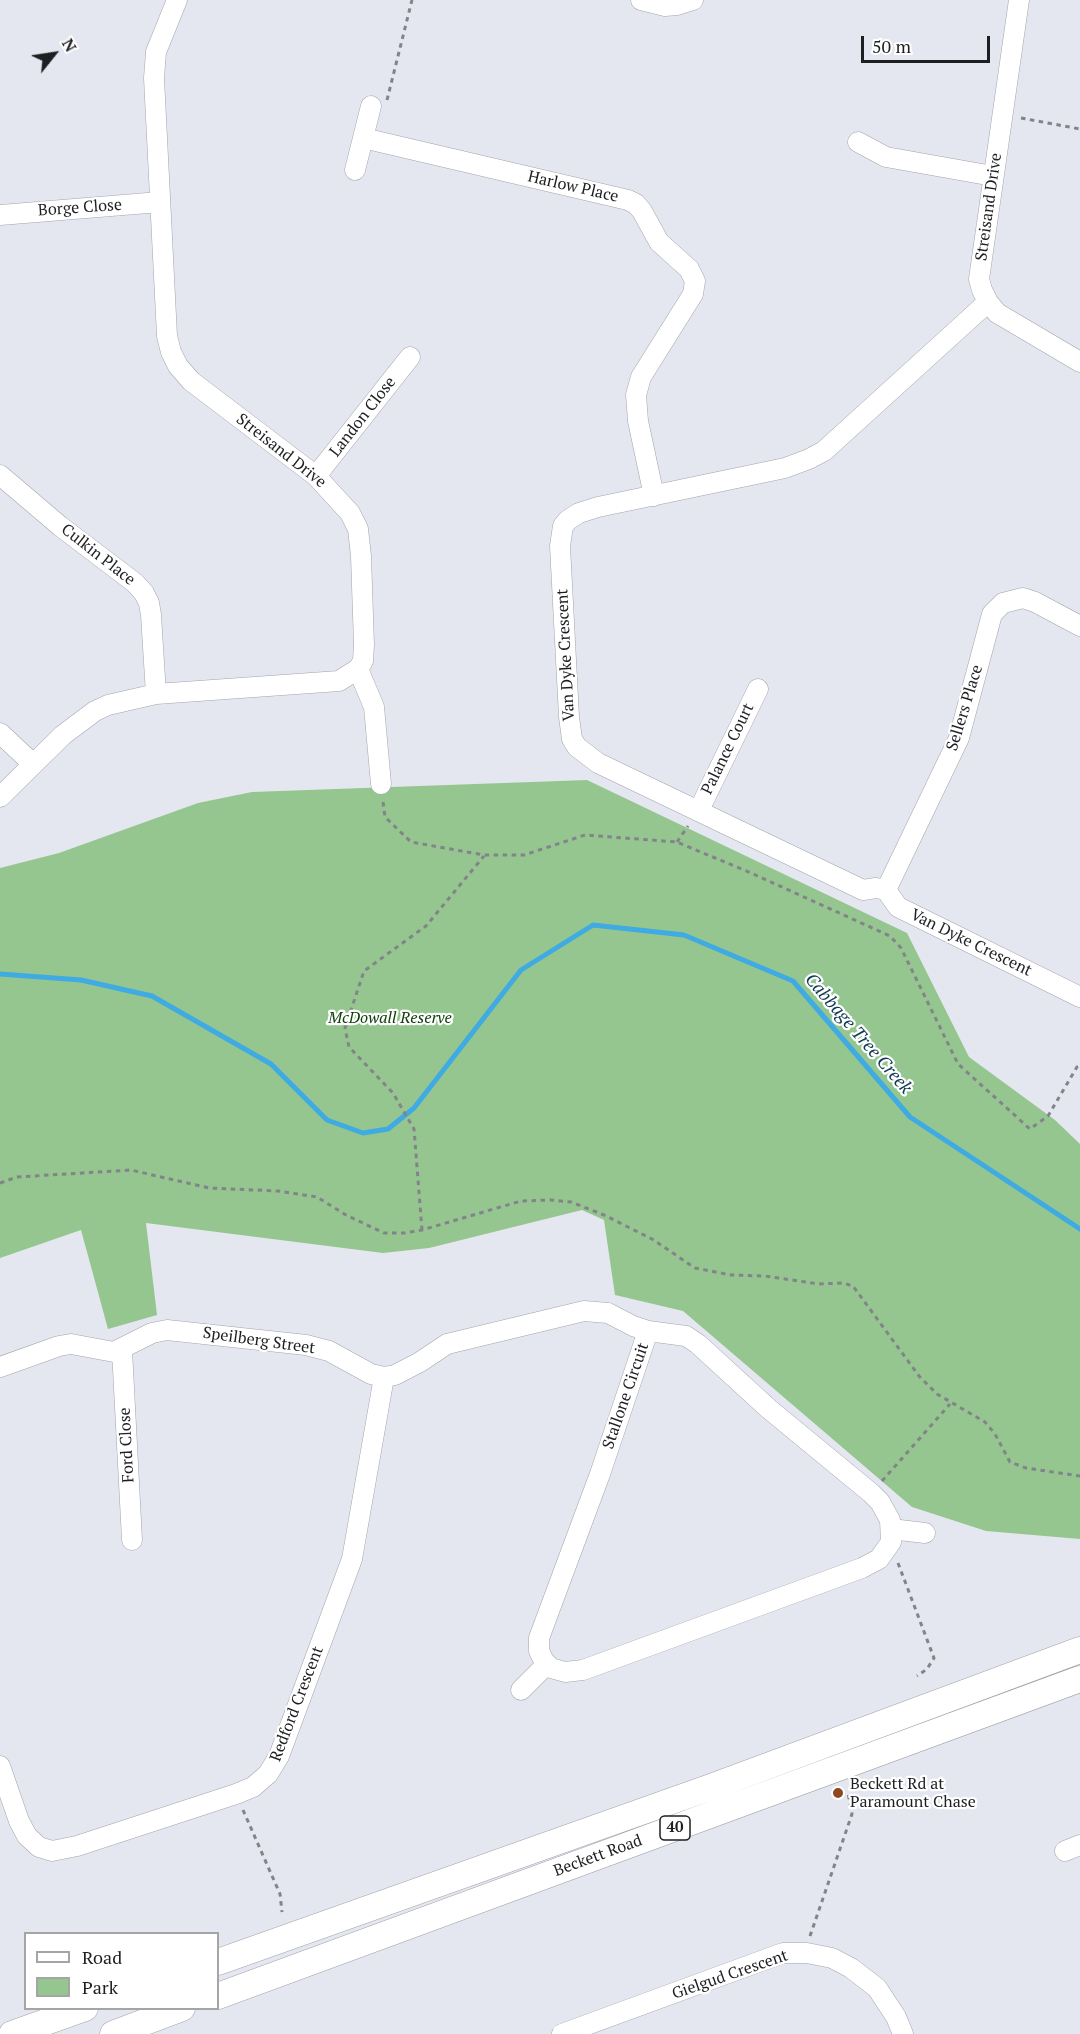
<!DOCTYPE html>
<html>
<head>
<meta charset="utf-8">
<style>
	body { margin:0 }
	#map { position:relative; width:1080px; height:2034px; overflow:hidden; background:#e5e7f0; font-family:"PT Serif",serif }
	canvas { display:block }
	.legend { position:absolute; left:24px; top:1932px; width:195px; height:78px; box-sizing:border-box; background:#fff; border:2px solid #a5a5a7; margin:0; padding:8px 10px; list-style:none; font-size:18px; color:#1e1f22 }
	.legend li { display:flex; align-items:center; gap:12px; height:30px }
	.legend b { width:30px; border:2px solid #a5a5a7 }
	.north { position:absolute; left:24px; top:24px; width:60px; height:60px; -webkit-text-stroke:4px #fff; paint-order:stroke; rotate:60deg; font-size:16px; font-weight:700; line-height:24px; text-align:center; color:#1e1f22 }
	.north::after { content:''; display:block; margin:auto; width:21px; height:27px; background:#1e1f22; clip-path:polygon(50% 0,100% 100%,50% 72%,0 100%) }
	.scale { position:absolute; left:861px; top:36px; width:129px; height:27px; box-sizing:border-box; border:3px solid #1e1f22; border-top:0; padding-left:8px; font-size:18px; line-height:21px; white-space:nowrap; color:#1e1f22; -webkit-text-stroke:4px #fff; paint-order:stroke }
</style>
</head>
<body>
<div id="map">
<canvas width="1080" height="2034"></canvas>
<ul class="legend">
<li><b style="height:8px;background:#fff"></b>Road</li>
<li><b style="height:16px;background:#95c68f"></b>Park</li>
</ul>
<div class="north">N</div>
<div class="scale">50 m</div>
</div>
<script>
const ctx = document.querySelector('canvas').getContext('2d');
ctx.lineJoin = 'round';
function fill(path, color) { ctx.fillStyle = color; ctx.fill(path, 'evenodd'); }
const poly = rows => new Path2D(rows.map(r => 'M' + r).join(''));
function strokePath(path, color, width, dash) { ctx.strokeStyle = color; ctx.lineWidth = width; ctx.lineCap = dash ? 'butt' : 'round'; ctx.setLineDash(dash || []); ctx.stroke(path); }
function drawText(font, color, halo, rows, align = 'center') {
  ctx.font = font + ' "PT Serif",serif'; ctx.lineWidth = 4.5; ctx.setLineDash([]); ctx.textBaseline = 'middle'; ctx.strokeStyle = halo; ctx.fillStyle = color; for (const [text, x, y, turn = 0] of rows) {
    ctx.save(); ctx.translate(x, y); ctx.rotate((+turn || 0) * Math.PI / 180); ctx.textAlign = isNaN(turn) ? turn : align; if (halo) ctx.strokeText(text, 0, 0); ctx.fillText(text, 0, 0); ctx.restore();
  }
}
fill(poly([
	[587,780,907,933,969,1057,1055,1120,1080,1144,1080,1539,986,1531,912,1507,683,1311,615,1295,604,1220,582,1210,429,1248,383,1253,146,1223,157,1315,108,1329,81,1230,0,1258,0,868,59,853,198,803,252,792]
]), '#95c68f');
strokePath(poly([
	[0,974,81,980,152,996,271,1064,327,1120,363,1133,388,1129,414,1108,521,970,593,925,684,935,793,981,910,1117,1080,1229]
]), '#3fabe2', 5);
const minor = poly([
	[641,0,665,6,677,5,693,0],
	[1019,0,979,279,982,290,988,302,997,313,1080,362],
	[363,138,628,200,636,204,642,211,659,242,689,269,695,281,693,294,641,377,636,395,638,421,654,496],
	[858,142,886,157,993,176],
	[355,170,371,106],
	[0,215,160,202],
	[988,302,824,451,809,459,785,468,598,507,579,513,568,520,563,526,560,546,569,717,572,739,577,747,598,763,863,890,876,888,886,890,898,907,1080,997],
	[0,475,60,526,135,583,144,593,149,603,151,615,156,694],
	[316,476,410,357],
	[358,669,374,707,381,784],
	[0,733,33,764],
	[0,797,63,735,95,711,108,705,156,694,339,681,358,669,363,661,364,645,361,556,358,529,350,513,316,476,191,381,178,366,171,352,167,336,154,78,156,52,177,0],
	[699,810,758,689],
	[886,890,959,738,992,614,1003,603,1023,598,1035,602,1080,626],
	[648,1331,686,1336,698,1344,769,1409,871,1493,880,1502,890,1520,891,1542,879,1559,862,1568,583,1670,565,1672,551,1668,544,1661,539,1651,539,1638,600,1474,648,1331],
	[122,1350,132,1540],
	[0,1367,59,1346,71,1344,114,1352,152,1333,167,1330,306,1345,329,1351,371,1374,384,1377,395,1375,420,1362,447,1344,584,1311,608,1313,633,1326,648,1331],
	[891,1529,925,1533],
	[521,1690,547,1664],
	[0,1766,19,1821,27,1836,39,1847,52,1851,77,1846,236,1794,253,1787,268,1774,279,1756,352,1559,384,1377],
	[1065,1851,1080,1845],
	[562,2034,783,1953,807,1953,832,1958,851,1968,877,1988,896,2017,903,2034]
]);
const major = poly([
	[218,1962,711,1787,1080,1650],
	[218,1996,1080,1679],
	[12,2034,85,2008],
	[113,2034,182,2008]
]);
strokePath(minor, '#a2a4ac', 21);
strokePath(major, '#a2a4ac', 27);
strokePath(poly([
	[387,100,412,0],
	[1021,118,1080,129],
	[383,802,385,817,411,842,484,855,524,855,585,835,677,842,751,873,890,936,901,948,958,1064,1030,1129,1048,1116,1077,1067,1080,1066],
	[677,842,688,826],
	[0,1183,17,1177,131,1170,209,1188,278,1191,317,1197,346,1215,384,1233,405,1233,422,1230,521,1201,551,1200,571,1202,604,1215,652,1239,695,1268,731,1275,765,1276,819,1284,843,1283,853,1286,919,1376,937,1394,985,1422,995,1434,1010,1462,1026,1468,1080,1476],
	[422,1230,414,1129,393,1093,349,1047,345,1028,364,971,426,926,484,856],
	[882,1481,950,1404],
	[898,1563,934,1658,927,1669,917,1676],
	[243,1810,280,1894,282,1912],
	[810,1936,852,1814,848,1793]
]), '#82848a', 3, [4.5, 4.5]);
strokePath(minor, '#fff', 20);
strokePath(major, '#fff', 26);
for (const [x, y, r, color] of [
	[838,1793,6,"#8d481f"]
]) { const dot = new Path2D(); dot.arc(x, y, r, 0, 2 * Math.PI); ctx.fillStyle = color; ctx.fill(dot); strokePath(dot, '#fff', 2); }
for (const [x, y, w] of [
	[675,1828,30]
]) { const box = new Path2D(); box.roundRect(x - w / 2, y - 12, w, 24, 4.5); ctx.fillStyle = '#fff'; ctx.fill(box); strokePath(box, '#1e1f22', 1.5); }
drawText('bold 15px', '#1e1f22', null, [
	["40",675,1828]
]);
drawText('16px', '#1e1f22', '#fff', [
	["Harlow Place",573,187,13],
	["Streisand Drive",989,207,-82],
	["Borge Close",80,208,-4],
	["Landon Close",363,417,-52],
	["Streisand Drive",281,451,38],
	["Culkin Place",98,555,38],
	["Van Dyke Crescent",566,655,-93],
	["Sellers Place",965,708,-73],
	["Palance Court",728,749,-64],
	["Van Dyke Crescent",971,943,26],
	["Speilberg Street",259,1341,8],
	["Stallone Circuit",626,1396,-71],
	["Ford Close",127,1445,-93],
	["Redford Crescent",297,1704,-69],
	["Beckett Road",598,1856,-20],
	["Gielgud Crescent",730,1975,-19]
]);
drawText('italic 16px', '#11400d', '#fff', [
	["McDowall Reserve",390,1018]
]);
drawText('16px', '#1e1f22', '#fff', [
	["Beckett Rd at",850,1784],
	["Paramount Chase",850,1802]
], 'left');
drawText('italic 18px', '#0d3b52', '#fff', [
	["Cabbage Tree Creek",858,1034,49]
]);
</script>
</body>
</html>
